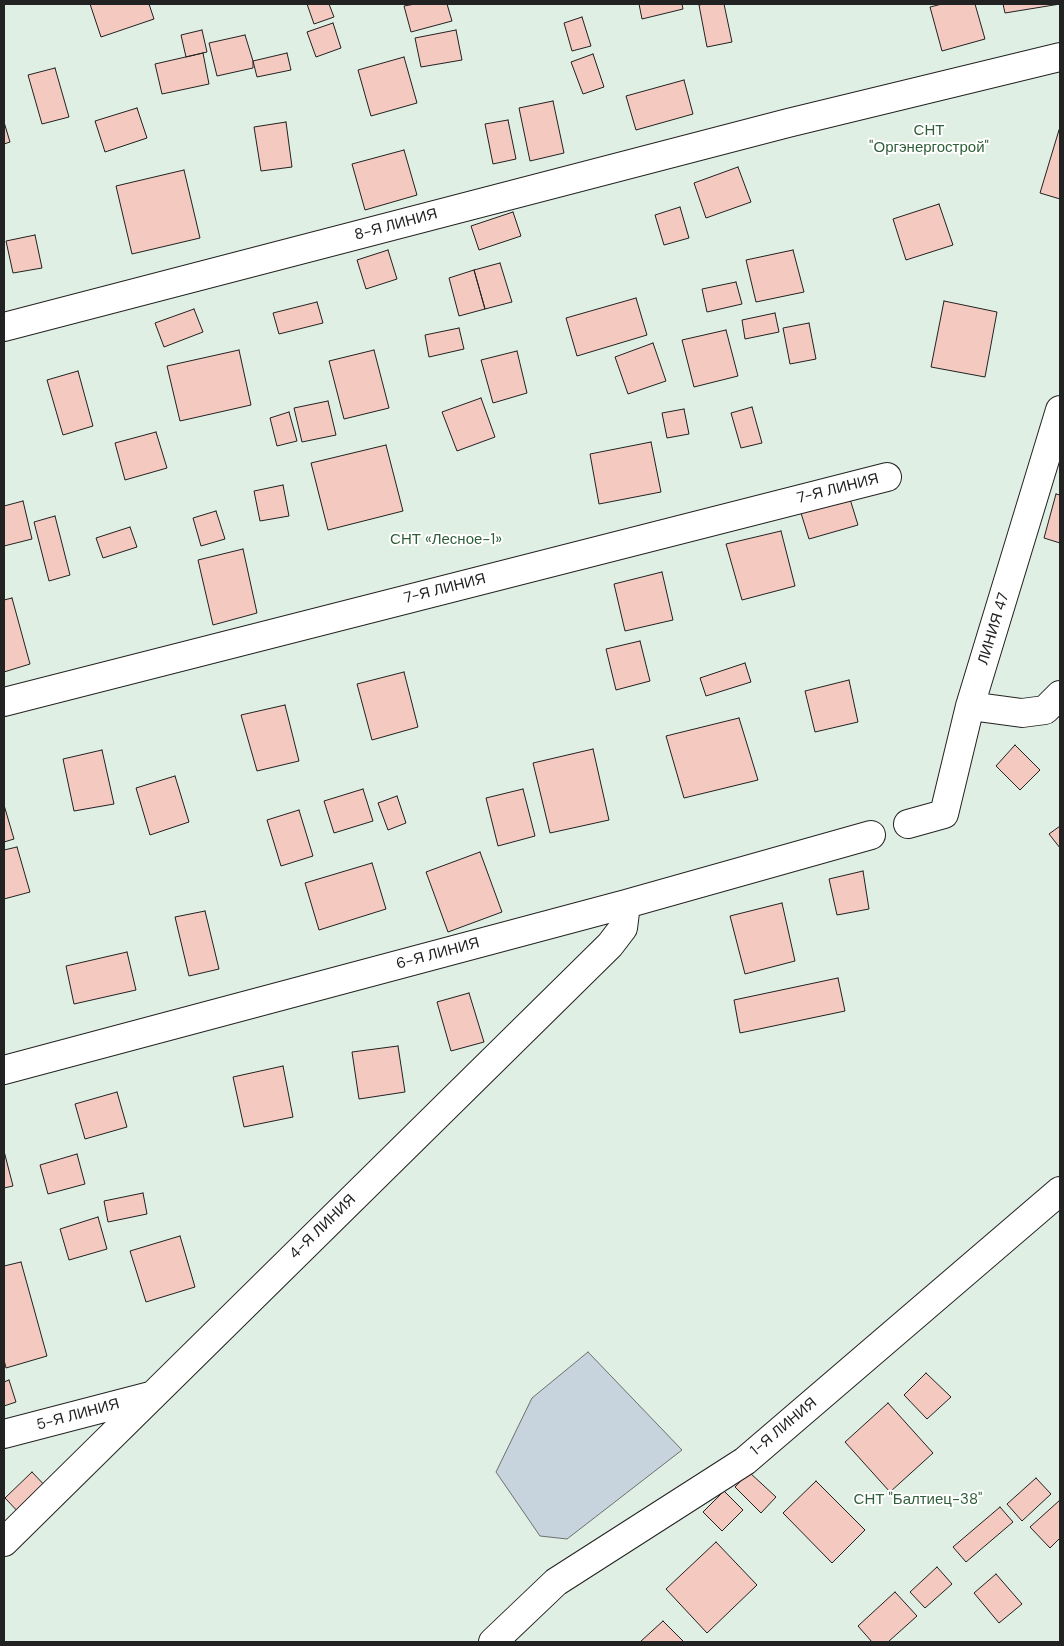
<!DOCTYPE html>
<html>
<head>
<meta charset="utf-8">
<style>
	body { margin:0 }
	#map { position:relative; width:1064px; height:1646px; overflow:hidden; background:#fff; font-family:"DM Sans",sans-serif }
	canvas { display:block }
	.frame { position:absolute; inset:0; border:5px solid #222; pointer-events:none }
</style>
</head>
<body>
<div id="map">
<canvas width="1064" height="1646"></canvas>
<div class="frame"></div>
</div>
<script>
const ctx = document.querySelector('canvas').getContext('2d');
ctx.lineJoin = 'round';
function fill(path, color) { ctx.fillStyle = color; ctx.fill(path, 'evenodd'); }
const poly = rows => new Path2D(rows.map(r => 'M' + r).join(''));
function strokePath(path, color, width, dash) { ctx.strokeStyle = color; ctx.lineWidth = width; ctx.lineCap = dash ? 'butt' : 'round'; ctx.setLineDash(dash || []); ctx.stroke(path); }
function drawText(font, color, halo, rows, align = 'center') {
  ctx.font = font + ' "DM Sans",sans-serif'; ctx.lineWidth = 4; ctx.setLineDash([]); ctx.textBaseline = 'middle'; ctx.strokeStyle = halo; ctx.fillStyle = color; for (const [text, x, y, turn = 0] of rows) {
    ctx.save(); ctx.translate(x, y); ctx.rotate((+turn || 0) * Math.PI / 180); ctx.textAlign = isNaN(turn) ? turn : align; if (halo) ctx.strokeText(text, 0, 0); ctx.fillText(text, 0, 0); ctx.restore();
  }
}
const green = poly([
	[4,4,1060,4,1060,1642,4,1642,4,4]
]);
fill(green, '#e0efe3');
strokePath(green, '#6f6f6f', 1);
const water = poly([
	[588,1352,682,1450,567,1539,540,1536,496,1472,532,1398,588,1352]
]);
fill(water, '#c7d3dd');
strokePath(water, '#6f6f6f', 1);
const building = poly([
	[90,4,149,4,154,19,101,37,90,4],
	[307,4,329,4,334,17,314,24,307,4],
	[415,4,447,4,452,21,411,32,404,6,415,4],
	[639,4,682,4,683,9,642,19,639,4],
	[704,4,724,4,732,42,707,47,699,5,704,4],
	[942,4,975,4,985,39,942,51,930,7,942,4],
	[1003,4,1060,4,1005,13,1003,4],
	[582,17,591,46,572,51,564,23,582,17],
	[333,23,341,48,316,57,307,32,333,23],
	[202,30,207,52,186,57,181,35,202,30],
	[456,30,462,60,421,67,415,38,456,30],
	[245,35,253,61,253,68,217,76,209,43,245,35],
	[203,53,209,84,162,94,155,64,203,53],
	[287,53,291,70,257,77,253,61,287,53],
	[593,54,604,87,583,94,571,62,593,54],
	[404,57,417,103,371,116,358,70,404,57],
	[55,68,69,117,42,124,28,75,55,68],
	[684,80,693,114,636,130,626,96,684,80],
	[553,101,564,153,530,161,519,108,553,101],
	[137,108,147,138,105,152,95,121,137,108],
	[508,120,516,159,493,164,485,124,508,120],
	[4,122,10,142,4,144,4,122],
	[286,122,292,167,261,171,254,127,286,122],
	[1059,130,1060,130,1060,199,1040,193,1059,130],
	[404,150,417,195,365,210,352,164,404,150],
	[738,167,751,202,706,218,694,183,738,167],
	[184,170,200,238,132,254,116,186,184,170],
	[939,204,953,245,906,260,893,219,939,204],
	[680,207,689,238,664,245,655,215,680,207],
	[513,212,521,236,479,250,471,226,513,212],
	[35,235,42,268,13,273,6,241,35,235],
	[388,250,397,279,366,289,357,260,388,250],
	[793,250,804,292,756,302,746,260,793,250],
	[500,263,512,302,485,309,474,270,500,263],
	[474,270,485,309,459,316,449,278,474,270],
	[736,282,742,304,707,312,702,289,736,282],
	[636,298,647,335,577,356,566,318,636,298],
	[944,301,997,312,985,377,931,367,944,301],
	[317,302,323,323,279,334,273,313,317,302],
	[194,309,203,332,164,347,155,323,194,309],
	[775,313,779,332,745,339,742,320,775,313],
	[809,323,816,359,790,364,783,328,809,323],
	[459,328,464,349,429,357,425,335,459,328],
	[726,330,738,376,694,387,682,340,726,330],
	[653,343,666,381,628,394,615,357,653,343],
	[239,350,251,405,180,421,167,366,239,350],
	[374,350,389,408,344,419,329,361,374,350],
	[517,351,527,393,493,403,481,360,517,351],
	[78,371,93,426,63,435,47,380,78,371],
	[481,398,495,437,457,451,442,412,481,398],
	[328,401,336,435,302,442,294,408,328,401],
	[752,407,762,443,741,448,731,413,752,407],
	[684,409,689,434,667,438,662,413,684,409],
	[289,412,297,441,277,446,270,418,289,412],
	[156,432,167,468,125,480,115,443,156,432],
	[651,442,661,492,599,504,590,454,651,442],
	[386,445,403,511,328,530,311,463,386,445],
	[283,485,289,516,260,521,254,491,283,485],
	[1056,494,1060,495,1060,543,1044,538,1056,494],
	[850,499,858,525,809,539,801,513,850,499],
	[23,501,32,539,4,546,4,506,23,501],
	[216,511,225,539,201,546,193,518,216,511],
	[55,516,70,575,49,581,34,522,55,516],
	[130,527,137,547,103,558,96,538,130,527],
	[781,531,795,586,742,600,726,544,781,531],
	[243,549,257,613,213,625,198,560,243,549],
	[662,572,673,620,625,631,614,584,662,572],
	[12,598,30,664,4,672,4,600,12,598],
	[640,641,650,681,616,690,606,649,640,641],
	[745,663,751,682,706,696,700,678,745,663],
	[404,672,418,727,372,740,357,684,404,672],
	[849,680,858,722,815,732,805,691,849,680],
	[285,705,299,761,257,771,241,715,285,705],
	[739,718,758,780,684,798,666,736,739,718],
	[1015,745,1040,770,1020,790,996,766,1015,745],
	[593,749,609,820,550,833,533,763,593,749],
	[102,750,114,804,74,811,63,759,102,750],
	[175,776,189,822,150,835,136,788,175,776],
	[363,789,373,821,334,833,324,801,363,789],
	[523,789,535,836,498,846,486,798,523,789],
	[397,796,406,823,388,830,378,803,397,796],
	[4,805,14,839,4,842,4,805],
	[299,810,313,856,281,866,267,820,299,810],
	[1060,826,1060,848,1049,834,1060,826],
	[17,847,30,892,4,899,4,850,17,847],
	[480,852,502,912,448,932,426,872,480,852],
	[372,863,386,909,319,930,305,883,372,863],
	[863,871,869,909,837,915,829,879,863,871],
	[782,903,795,961,745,974,730,916,782,903],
	[205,911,219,969,189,976,175,917,205,911],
	[127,952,136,990,74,1004,66,966,127,952],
	[838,978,845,1011,740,1033,734,1000,838,978],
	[469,993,484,1042,451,1051,437,1002,469,993],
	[398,1046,405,1092,359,1099,352,1052,398,1046],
	[283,1066,293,1117,244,1127,233,1077,283,1066],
	[117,1092,127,1127,85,1139,75,1104,117,1092],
	[4,1151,13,1186,4,1188,4,1151],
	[77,1154,85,1184,48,1194,40,1165,77,1154],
	[143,1193,147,1214,108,1222,104,1201,143,1193],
	[98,1217,107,1249,69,1260,60,1229,98,1217],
	[180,1236,195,1287,146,1302,130,1251,180,1236],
	[21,1262,47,1356,6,1368,4,1360,4,1266,21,1262],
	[926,1373,951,1397,927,1419,904,1395,926,1373],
	[9,1380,16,1402,4,1406,4,1382,9,1380],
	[888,1403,933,1453,890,1492,845,1442,888,1403],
	[32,1472,49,1490,22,1516,5,1498,32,1472],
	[749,1472,776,1497,761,1513,735,1487,749,1472],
	[1036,1478,1051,1494,1022,1521,1007,1504,1036,1478],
	[816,1481,865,1530,832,1563,783,1513,816,1481],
	[724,1491,743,1510,722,1531,703,1512,724,1491],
	[1060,1500,1060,1538,1050,1548,1030,1527,1060,1500],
	[1000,1507,1013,1522,966,1562,953,1547,1000,1507],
	[716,1542,757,1585,707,1633,666,1589,716,1542],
	[937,1567,952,1584,925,1608,910,1592,937,1567],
	[996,1574,1022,1604,999,1623,974,1593,996,1574],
	[895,1592,917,1616,888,1642,872,1642,858,1626,895,1592],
	[663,1621,684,1642,640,1642,663,1621]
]);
fill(building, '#f3c9c0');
strokePath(building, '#222', 1);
const minor = poly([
	[4,327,788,123,1060,57],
	[4,702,887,477],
	[970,706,1022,713,1045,710,1060,695],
	[908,824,944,814,970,706,1060,410],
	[4,1070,626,904,871,835],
	[4,1434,150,1396],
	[4,1542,610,945,623,928,626,904],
	[493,1642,556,1582,745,1461,1060,1191]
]);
strokePath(minor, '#222', 30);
strokePath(minor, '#fff', 28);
drawText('15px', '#2f5e38', '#fff', [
	["СНТ",929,131],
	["\"Оргэнергострой\"",929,148],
	["СНТ «Лесное-1»",446,540],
	["СНТ \"Балтиец-38\"",918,1500]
]);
drawText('15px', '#222', '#fff', [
	["8-Я ЛИНИЯ",396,225,-15],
	["7-Я ЛИНИЯ",838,489,-14],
	["7-Я ЛИНИЯ",445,589,-14],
	["ЛИНИЯ 47",994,629,-73],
	["6-Я ЛИНИЯ",438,954,-15],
	["4-Я ЛИНИЯ",323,1227,-44],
	["5-Я ЛИНИЯ",78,1415,-15],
	["1-Я ЛИНИЯ",784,1427,-40]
]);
</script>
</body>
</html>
